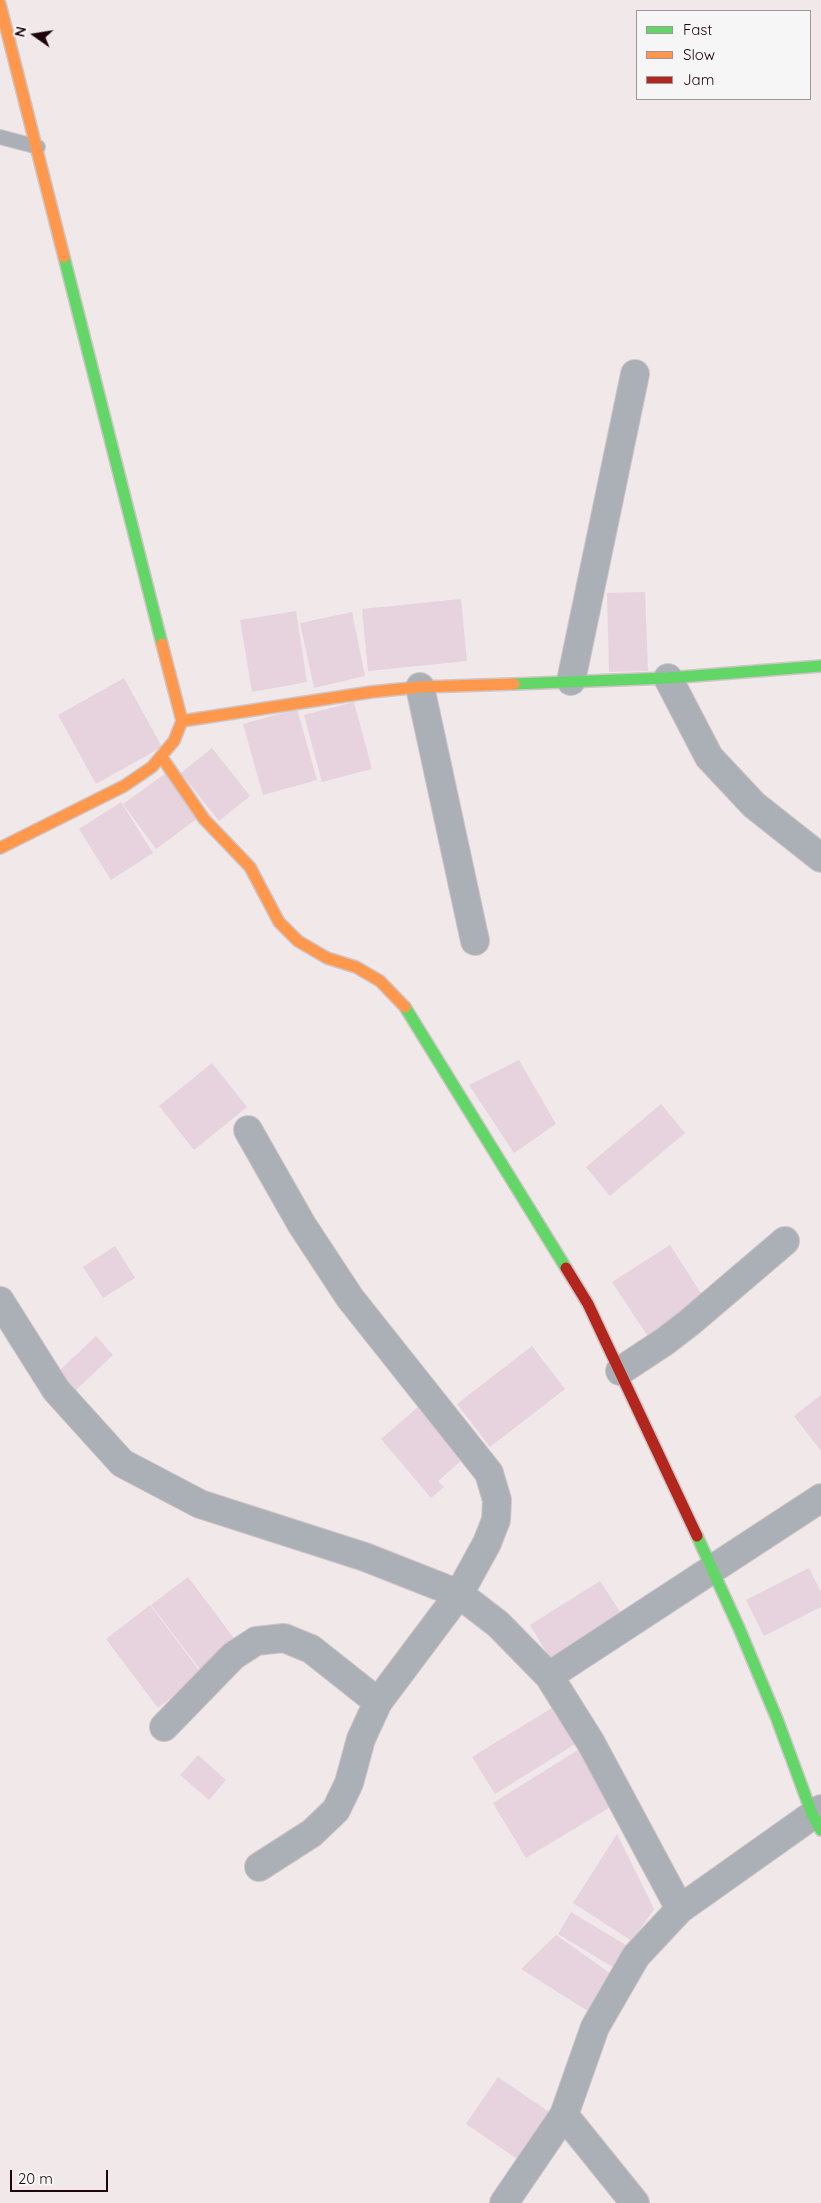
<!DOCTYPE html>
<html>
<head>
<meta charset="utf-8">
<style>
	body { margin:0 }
	#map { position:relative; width:821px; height:2203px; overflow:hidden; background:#f1e8ea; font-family:Quicksand,sans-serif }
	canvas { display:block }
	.legend { position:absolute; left:636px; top:10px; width:175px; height:90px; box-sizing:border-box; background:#f6f6f6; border:1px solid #a09699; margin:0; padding:6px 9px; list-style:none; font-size:15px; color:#1f050d }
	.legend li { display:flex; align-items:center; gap:10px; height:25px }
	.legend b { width:25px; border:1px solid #a09699 }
	.north { position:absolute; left:10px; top:10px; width:50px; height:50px; -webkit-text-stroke:4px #f6f6f6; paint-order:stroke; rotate:283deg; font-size:14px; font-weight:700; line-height:20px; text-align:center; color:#1f050d }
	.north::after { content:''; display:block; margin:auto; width:18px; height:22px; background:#1f050d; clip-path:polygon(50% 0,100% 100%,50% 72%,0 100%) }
	.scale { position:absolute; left:10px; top:2170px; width:98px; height:22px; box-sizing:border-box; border:2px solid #1f050d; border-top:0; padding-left:6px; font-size:15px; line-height:18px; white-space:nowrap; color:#1f050d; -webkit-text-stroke:4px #f6f6f6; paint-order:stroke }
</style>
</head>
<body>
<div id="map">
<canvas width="821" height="2203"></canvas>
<ul class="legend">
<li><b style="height:6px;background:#63d668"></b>Fast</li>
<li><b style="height:6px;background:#ff974d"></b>Slow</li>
<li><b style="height:6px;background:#b3261e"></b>Jam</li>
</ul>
<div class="north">N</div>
<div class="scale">20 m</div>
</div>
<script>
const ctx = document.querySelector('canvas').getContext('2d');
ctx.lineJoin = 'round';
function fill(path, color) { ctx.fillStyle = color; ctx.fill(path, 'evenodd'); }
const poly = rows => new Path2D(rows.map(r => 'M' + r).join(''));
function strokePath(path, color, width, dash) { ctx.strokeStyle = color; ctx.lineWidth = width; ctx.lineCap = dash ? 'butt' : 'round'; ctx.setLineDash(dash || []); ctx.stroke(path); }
fill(poly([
	[645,592,648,671,609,672,607,593],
	[461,599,467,661,368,671,362,609],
	[296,611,307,682,252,692,240,620],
	[352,612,365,676,314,688,300,623],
	[124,678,162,747,96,784,58,715],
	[354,702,372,769,322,782,304,715],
	[297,709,317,780,263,795,243,724],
	[212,748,250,796,219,821,181,773],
	[166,773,198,818,156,849,123,804],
	[121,802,153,853,111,880,79,829],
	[519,1060,556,1124,514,1153,469,1085],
	[212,1063,247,1107,194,1150,159,1106],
	[661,1104,685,1133,610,1196,586,1167],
	[670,1245,706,1301,649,1338,612,1282],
	[115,1246,135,1278,103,1298,83,1267],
	[96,1336,113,1355,76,1390,59,1371],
	[532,1346,565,1389,490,1447,457,1404],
	[821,1395,821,1451,794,1416],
	[425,1401,469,1454,438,1481,444,1487,431,1498,381,1439],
	[809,1568,821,1592,821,1607,764,1636,746,1600],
	[188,1577,239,1645,203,1673,151,1605],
	[600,1581,625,1619,554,1665,530,1625],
	[150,1605,202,1674,158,1708,106,1639],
	[555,1706,577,1743,495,1794,472,1757],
	[578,1750,612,1806,526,1858,493,1803],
	[198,1755,226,1780,209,1800,180,1775],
	[617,1834,654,1909,632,1941,573,1903],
	[571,1912,629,1947,616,1969,558,1934],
	[556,1935,610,1973,591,2013,521,1969],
	[498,2077,558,2118,526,2165,466,2124]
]), '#e6d3dd');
const lane = poly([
	[0,137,38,147]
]);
const street = poly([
	[668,678,709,757,754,805,821,858],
	[571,681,635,374],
	[420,687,475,941],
	[248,1130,302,1225,350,1298,489,1473,497,1500,496,1520,487,1543,459,1594,378,1702,361,1739,349,1783,336,1810,312,1833,259,1867],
	[0,1301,56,1390,122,1463,200,1504,365,1557,459,1594,498,1624,549,1676,591,1743,680,1909],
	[620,1371,664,1342,690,1322,785,1241],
	[549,1676,821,1498],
	[164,1727,233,1656,256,1641,284,1638,311,1649,378,1702],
	[564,2115,635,2203],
	[504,2203,564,2115,595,2027,636,1956,680,1909,821,1809]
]);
const fast = poly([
	[64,257,162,644],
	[514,684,668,678,821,666],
	[405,1007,566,1268],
	[697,1536,739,1628,777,1719,812,1814,821,1830]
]);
const slow = poly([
	[0,4,64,257],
	[162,644,182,721,371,692,420,687,514,684],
	[161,756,204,819,250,867,279,922,298,941,327,958,356,967,380,981,405,1007],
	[0,848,124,786,152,767,174,741,182,721]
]);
const jam = poly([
	[566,1268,588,1304,697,1536]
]);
strokePath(lane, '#cfc5c7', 16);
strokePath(street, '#cfc5c7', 30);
strokePath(fast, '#cfc5c7', 14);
strokePath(slow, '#cfc5c7', 14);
strokePath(jam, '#cfc5c7', 14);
strokePath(lane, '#aab0b6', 14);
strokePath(street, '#aab0b6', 28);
strokePath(fast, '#63d668', 11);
strokePath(slow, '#ff974d', 11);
strokePath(jam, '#b3261e', 11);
</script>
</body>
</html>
